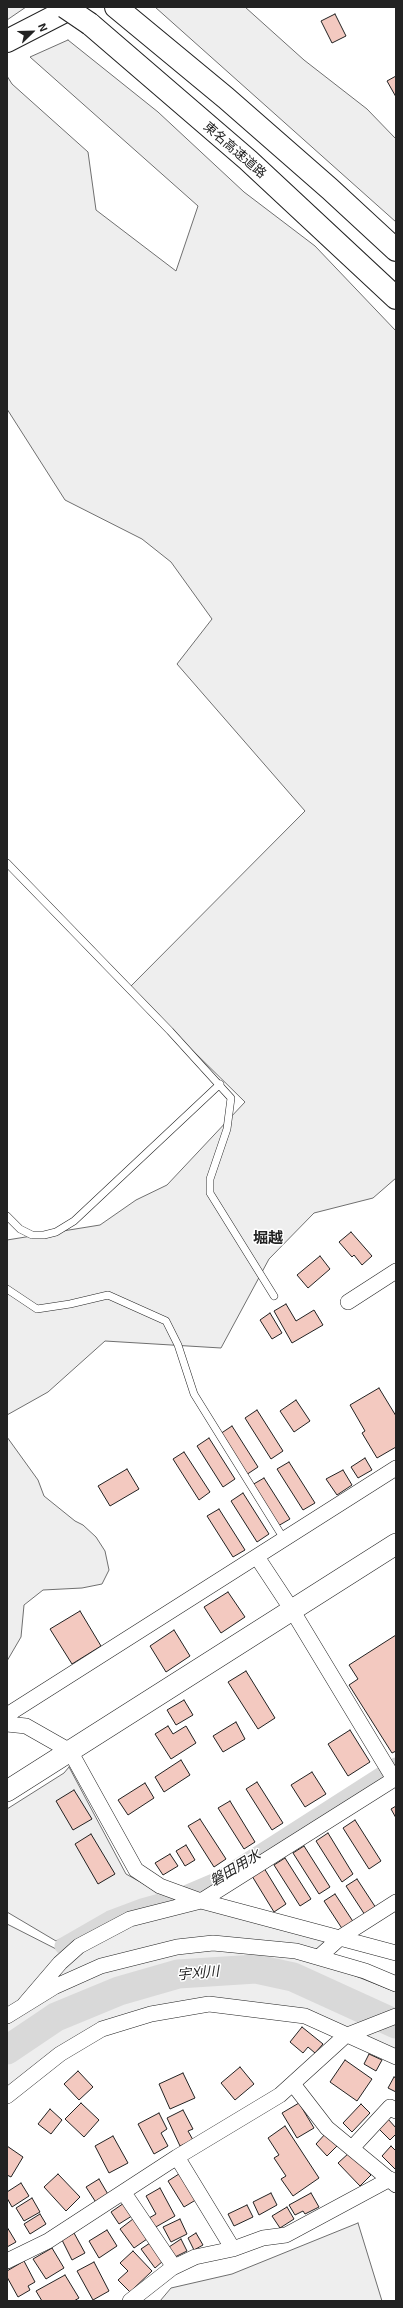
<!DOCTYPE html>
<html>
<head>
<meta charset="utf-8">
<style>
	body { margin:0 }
	#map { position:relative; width:403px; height:2308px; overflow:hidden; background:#fff; font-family:"Exo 2",sans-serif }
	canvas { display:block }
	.frame { position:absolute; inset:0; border:8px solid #222; pointer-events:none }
	.north { position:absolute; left:12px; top:12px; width:40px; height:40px; -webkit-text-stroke:3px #fff; paint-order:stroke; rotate:67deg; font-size:11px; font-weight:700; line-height:16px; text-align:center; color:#222 }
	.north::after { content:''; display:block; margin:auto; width:14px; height:18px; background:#222; clip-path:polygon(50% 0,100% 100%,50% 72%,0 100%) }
</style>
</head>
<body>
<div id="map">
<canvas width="403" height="2308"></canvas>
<div class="frame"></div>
<div class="north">N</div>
</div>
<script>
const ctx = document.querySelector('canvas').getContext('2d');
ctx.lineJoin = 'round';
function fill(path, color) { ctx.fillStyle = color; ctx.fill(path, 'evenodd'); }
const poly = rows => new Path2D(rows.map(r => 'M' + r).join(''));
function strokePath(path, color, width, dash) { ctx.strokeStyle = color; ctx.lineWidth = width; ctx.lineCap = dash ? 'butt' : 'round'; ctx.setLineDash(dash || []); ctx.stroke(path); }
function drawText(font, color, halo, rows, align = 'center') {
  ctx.font = font + ' "Exo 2","Noto Sans JP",sans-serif'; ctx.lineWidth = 3; ctx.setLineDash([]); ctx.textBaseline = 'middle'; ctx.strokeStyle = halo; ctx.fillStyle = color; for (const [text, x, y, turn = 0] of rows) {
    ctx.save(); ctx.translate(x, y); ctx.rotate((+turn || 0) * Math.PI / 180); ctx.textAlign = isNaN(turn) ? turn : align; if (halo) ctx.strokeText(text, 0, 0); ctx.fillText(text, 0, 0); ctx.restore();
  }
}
const green = poly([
	[7,7,26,7,7,20,7,7],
	[155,7,245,7,304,60,367,109,396,139,396,222,155,7],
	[68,40,158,112,244,192,315,246,396,331,396,1178,373,1198,314,1213,269,1259,221,1348,105,1341,48,1392,7,1415,7,1240,100,1225,136,1200,167,1185,245,1102,129,988,305,811,177,664,212,619,171,562,142,539,65,500,7,409,7,76,12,84,88,152,96,210,176,271,198,206,30,57,68,40],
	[7,1437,38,1480,44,1496,75,1521,83,1525,96,1537,105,1551,109,1570,102,1584,82,1588,43,1590,24,1605,21,1637,7,1661,7,1437],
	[69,1767,126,1874,162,1894,56,1941,7,1912,7,1809,64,1773,69,1767],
	[201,1901,335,1943,319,1957,295,1952,396,1992,396,2056,305,2016,165,2007,89,2031,7,2096,7,2018,39,1995,71,1952,135,1918,201,1901],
	[7,1924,62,1952,7,2013,7,1924],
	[358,2223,382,2301,160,2301,171,2288,232,2274,358,2223]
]);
fill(green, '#eee');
strokePath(green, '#6f6f6f', 1);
strokePath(poly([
	[63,1946,110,1919,142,1907,178,1897,218,1880,396,1766]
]), '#d9d9d9', 17);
strokePath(poly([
	[7,2050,56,2017,119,1991,178,1974,256,1969,293,1977,396,2024]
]), '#d9d9d9', 29);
const building = poly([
	[335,14,346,36,332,43,321,21,335,14],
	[396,76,396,97,387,81,396,76],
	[351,1232,372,1256,362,1265,354,1255,352,1257,339,1242,351,1232],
	[320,1256,330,1269,308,1288,297,1275,320,1256],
	[286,1304,296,1321,314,1310,323,1325,292,1343,274,1311,286,1304],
	[270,1313,282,1333,272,1339,260,1320,270,1313],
	[379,1388,396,1416,396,1447,377,1458,362,1433,365,1431,350,1405,379,1388],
	[296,1400,310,1421,294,1432,280,1411,296,1400],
	[257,1410,283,1451,271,1459,245,1418,257,1410],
	[232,1426,258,1467,246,1475,220,1434,232,1426],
	[209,1438,235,1479,223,1487,197,1446,209,1438],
	[184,1452,210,1492,199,1500,173,1459,184,1452],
	[365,1458,372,1470,358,1478,351,1467,365,1458],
	[289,1462,315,1503,303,1510,277,1469,289,1462],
	[127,1469,139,1489,110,1506,98,1486,127,1469],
	[343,1470,352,1485,337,1495,326,1479,343,1470],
	[264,1478,290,1519,278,1526,252,1485,264,1478],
	[243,1493,269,1534,257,1542,231,1501,243,1493],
	[219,1509,245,1550,233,1557,207,1516,219,1509],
	[228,1592,245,1617,221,1633,204,1607,228,1592],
	[80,1611,101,1646,72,1664,50,1629,80,1611],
	[174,1630,190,1656,166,1672,150,1646,174,1630],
	[396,1635,396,1751,392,1753,349,1685,358,1679,349,1665,396,1635],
	[246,1671,275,1718,258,1729,228,1682,246,1671],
	[184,1700,193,1715,176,1725,167,1710,184,1700],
	[236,1722,245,1739,223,1752,213,1736,236,1722],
	[168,1726,173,1734,186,1726,196,1743,171,1759,155,1734,168,1726],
	[350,1730,370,1762,348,1776,328,1744,350,1730],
	[181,1760,190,1775,164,1792,155,1777,181,1760],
	[312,1772,326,1794,305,1807,291,1785,312,1772],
	[257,1782,283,1823,272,1830,246,1789,257,1782],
	[145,1783,154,1798,128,1815,118,1800,145,1783],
	[74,1790,92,1819,73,1830,56,1801,74,1790],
	[230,1801,255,1842,244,1849,218,1808,230,1801],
	[396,1806,396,1818,391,1809,396,1806],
	[200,1819,226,1859,214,1867,188,1826,200,1819],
	[355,1820,381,1861,369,1869,343,1828,355,1820],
	[328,1833,353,1874,342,1882,316,1841,328,1833],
	[91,1834,115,1874,98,1884,75,1844,91,1834],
	[186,1845,195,1860,185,1866,176,1851,186,1845],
	[304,1846,330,1887,319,1894,293,1853,304,1846],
	[170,1854,178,1866,163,1875,155,1863,170,1854],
	[285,1858,311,1899,300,1906,274,1865,285,1858],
	[264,1868,286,1904,274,1912,252,1876,264,1868],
	[357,1879,376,1908,365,1915,346,1886,357,1879],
	[335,1894,354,1923,343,1930,324,1901,335,1894],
	[302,2027,323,2044,315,2053,308,2047,303,2053,290,2042,302,2027],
	[369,2054,382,2060,376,2071,364,2064,369,2054],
	[345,2060,372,2079,357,2101,330,2082,345,2060],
	[240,2067,254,2084,235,2100,221,2083,240,2067],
	[78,2071,93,2087,79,2100,64,2084,78,2071],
	[183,2073,195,2098,170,2109,159,2084,183,2073],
	[394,2077,396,2078,396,2092,388,2088,394,2077],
	[81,2103,99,2120,84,2137,65,2119,81,2103],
	[299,2103,314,2128,297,2138,282,2113,299,2103],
	[361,2104,370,2113,352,2132,343,2123,361,2104],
	[50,2109,62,2120,51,2134,38,2124,50,2109],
	[183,2110,193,2129,188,2131,193,2140,180,2146,167,2118,183,2110],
	[159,2113,167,2129,161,2133,168,2146,154,2154,138,2124,159,2113],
	[388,2119,396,2128,396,2134,390,2140,378,2128,388,2119],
	[285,2126,319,2178,293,2196,281,2179,286,2176,274,2158,279,2155,268,2138,285,2126],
	[327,2132,339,2144,327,2156,316,2144,327,2132],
	[113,2136,128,2163,109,2173,95,2146,113,2136],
	[7,2146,23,2157,11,2177,7,2175,7,2146],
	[391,2146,396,2151,396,2170,382,2156,391,2146],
	[349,2153,371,2175,360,2186,338,2163,349,2153],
	[182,2172,199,2198,184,2207,168,2181,182,2172],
	[58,2174,80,2197,66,2211,44,2187,58,2174],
	[99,2179,109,2196,97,2204,86,2187,99,2179],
	[21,2183,29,2196,12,2207,7,2198,7,2192,21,2183],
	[160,2188,175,2216,154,2228,149,2218,156,2214,146,2196,160,2188],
	[271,2193,277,2205,259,2215,253,2202,271,2193],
	[311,2193,319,2207,305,2214,303,2211,295,2215,289,2205,311,2193],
	[32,2198,40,2212,24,2221,16,2208,32,2198],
	[127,2201,135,2214,119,2224,111,2212,127,2201],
	[247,2205,253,2217,234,2226,228,2214,247,2205],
	[287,2207,294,2219,280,2228,272,2216,287,2207],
	[40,2214,46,2224,30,2234,24,2224,40,2214],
	[133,2219,147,2239,134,2248,120,2229,133,2219],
	[180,2219,187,2234,171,2242,163,2227,180,2219],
	[7,2227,16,2242,7,2247,7,2227],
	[107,2230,117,2246,99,2258,89,2241,107,2230],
	[74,2233,85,2253,72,2260,62,2240,74,2233],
	[196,2233,203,2245,194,2250,188,2238,196,2233],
	[181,2239,187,2251,175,2257,169,2247,181,2239],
	[150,2243,163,2261,155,2268,141,2249,150,2243],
	[52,2248,64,2268,46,2279,33,2259,52,2248],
	[133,2251,152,2271,130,2292,118,2280,128,2271,120,2263,133,2251],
	[24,2261,35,2282,28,2286,30,2290,18,2297,7,2277,7,2271,24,2261],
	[94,2262,109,2291,93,2300,77,2271,94,2262],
	[65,2275,79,2298,74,2301,42,2301,36,2291,65,2275]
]);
fill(building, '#f3c9c0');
strokePath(building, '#222', 1);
const lane = poly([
	[7,863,170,1031,231,1098,227,1129,210,1179,210,1193,274,1296],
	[7,1216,20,1229,32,1235,44,1235,56,1232,74,1221,220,1084],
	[7,1289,37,1309,70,1304,108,1295,166,1321,178,1345,194,1394,284,1539]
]);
const street = poly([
	[348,1302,396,1271],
	[257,1557,292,1610,394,1779],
	[7,1715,396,1468],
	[7,1724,26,1726,70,1751,136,1870,160,1886,201,1901,396,1953],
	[319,1957,341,1937,396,1902],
	[24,2005,60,1963,79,1946,130,1919,201,1901,396,1778],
	[7,2016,54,1987,101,1966,177,1947,213,1943,296,1951,365,1971,396,1984],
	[293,2084,327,2128,396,2185],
	[7,2096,60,2054,102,2029,151,2014,209,2004,305,2016,396,2057],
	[352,2148,390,2107,396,2111],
	[177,2157,233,2249],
	[124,2193,174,2267],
	[7,2261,48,2241,177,2157,280,2095,345,2036,396,2016],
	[130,2301,172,2268,195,2257,233,2249,263,2238,286,2235,390,2179]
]);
const secondary = poly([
	[7,1791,396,1544]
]);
const primary = poly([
	[7,41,73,7]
]);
const highway = poly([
	[116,7,226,98,330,189,396,250],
	[90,24,248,160,396,298]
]);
strokePath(lane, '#222', 8);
strokePath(street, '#222', 16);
strokePath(secondary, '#222', 22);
strokePath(primary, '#222', 24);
strokePath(highway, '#222', 24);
strokePath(lane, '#fff', 7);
strokePath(street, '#fff', 15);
strokePath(secondary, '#fff', 21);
strokePath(primary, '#fff', 22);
strokePath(highway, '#fff', 22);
const highwayBridge = poly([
	[65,7,90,24]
]);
strokePath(highwayBridge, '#222', 24, []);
strokePath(highwayBridge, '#fff', 22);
drawText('13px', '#222', '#fff', [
	["東名高速道路",235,150,41]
]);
drawText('italic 14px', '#222', '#fff', [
	["磐田用水",235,1868,-31],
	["宇刈川",198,1973,-5]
]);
drawText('bold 15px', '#222', '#fff', [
	["堀越",268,1238]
]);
</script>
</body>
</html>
